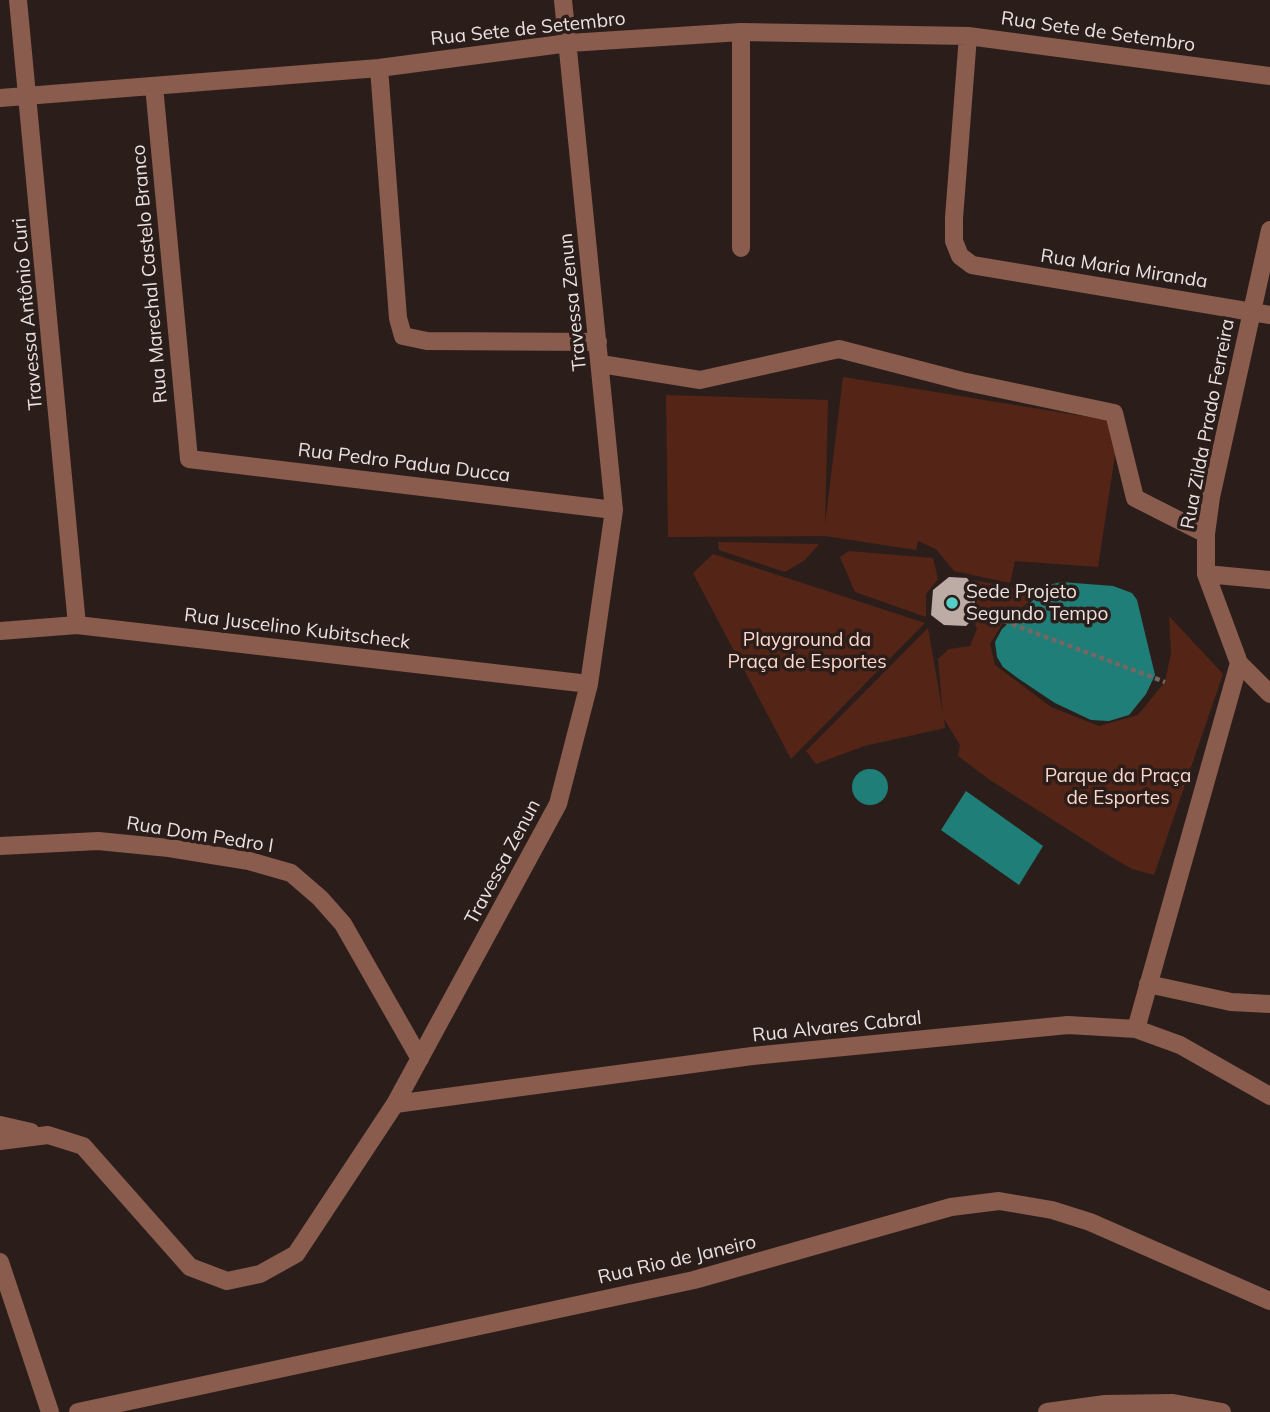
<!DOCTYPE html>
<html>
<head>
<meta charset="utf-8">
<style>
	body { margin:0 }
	canvas { display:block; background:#2b1e1a }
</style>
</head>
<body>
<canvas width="1270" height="1412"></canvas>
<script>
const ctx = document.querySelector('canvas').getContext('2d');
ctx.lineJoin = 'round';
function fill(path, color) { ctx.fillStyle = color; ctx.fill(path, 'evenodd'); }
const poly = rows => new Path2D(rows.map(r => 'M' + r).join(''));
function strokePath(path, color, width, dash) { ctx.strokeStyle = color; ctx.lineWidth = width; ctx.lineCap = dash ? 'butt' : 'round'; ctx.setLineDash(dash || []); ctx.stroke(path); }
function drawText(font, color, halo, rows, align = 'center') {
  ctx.font = font + ' Mulish,sans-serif'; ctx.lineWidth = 7; ctx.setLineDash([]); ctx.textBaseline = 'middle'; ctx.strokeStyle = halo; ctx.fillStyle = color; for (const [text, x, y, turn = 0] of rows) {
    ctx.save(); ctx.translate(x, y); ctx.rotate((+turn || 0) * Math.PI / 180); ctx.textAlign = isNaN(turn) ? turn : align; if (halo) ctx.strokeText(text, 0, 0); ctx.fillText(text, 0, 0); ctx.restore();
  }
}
fill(poly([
	[843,377,1120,422,1098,567,1015,561,1010,583,954,571,936,549,918,541,916,550,825,536,668,537,666,395,828,400,825,525],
	[718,542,818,544,819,544,805,560,785,572,719,550],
	[849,551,933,558,938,579,926,594,926,617,855,592,840,557],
	[713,554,925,623,791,759,693,573],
	[972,580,1011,587,1024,594,1029,602,1004,621,990,644,995,665,1051,707,1099,726,1138,715,1165,682,1171,653,1169,616,1223,674,1154,875,1132,869,1113,858,990,780,958,756,960,745,944,719,945,728,864,746,816,764,806,751,928,628,943,714,938,659,949,649,970,646,977,629,973,619,979,591]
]), '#542416');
fill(poly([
	[1061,582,1113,586,1132,593,1137,600,1155,675,1146,694,1129,715,1109,721,1091,720,1055,703,1019,679,1003,667,997,657,995,642,1002,629,1049,585],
	'852 787a18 18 0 1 1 36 0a18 18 0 1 1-36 0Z',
	[966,791,1043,846,1019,885,941,830]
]), '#1f7f78');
fill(poly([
	[949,577,967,578,974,588,975,607,973,619,966,626,944,625,931,615,933,590]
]), '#bdaba6');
strokePath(poly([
	[1004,621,1165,682]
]), '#726763', 4.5, [5, 3.5]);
strokePath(poly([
	[18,0,77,625],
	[741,32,741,248],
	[968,36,954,218,954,241,960,256,972,265,1270,315],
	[379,68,398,318,403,336,427,341,598,342],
	[154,86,189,459,614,510],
	[0,98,379,68,569,43,741,32,968,36,1270,76],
	[1270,230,1211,497,1206,534,1206,574,1239,663,1270,694],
	[601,364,700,380,839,349,962,381,1114,413,1135,498,1206,534],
	[1206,574,1270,580],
	[0,631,77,625,589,684],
	[0,846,98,841,169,848,249,861,291,873,320,898,343,924,420,1059],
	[1148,984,1231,1002,1270,1004],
	[1136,1029,1239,663],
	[395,1104,752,1056,1068,1025,1136,1029,1180,1045,1270,1096],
	[0,1125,31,1132],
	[0,1141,48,1135,83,1146,190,1267,227,1281,260,1274,296,1254,395,1104,558,804,589,684,614,510,563,0],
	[0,1262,50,1412],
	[78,1412,694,1280,951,1207,999,1201,1052,1210,1090,1222,1270,1301],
	[1047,1412,1105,1404,1173,1403,1222,1412]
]), '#8a5c4e', 18);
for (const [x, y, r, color] of [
	[952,603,7,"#55cec5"]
]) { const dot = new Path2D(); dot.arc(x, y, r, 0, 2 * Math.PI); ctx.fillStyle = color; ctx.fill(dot); strokePath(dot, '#2b1e1a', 2.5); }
drawText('19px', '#ebe2df', '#2b1e1a', [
	["Rua Sete de Setembro",528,29,-6],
	["Rua Sete de Setembro",1098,32,8],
	["Rua Maria Miranda",1124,269,9],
	["Rua Marechal Castelo Branco",150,274,-95],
	["Travessa Zenun",573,302,-96],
	["Travessa Antônio Curi",28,314,-95],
	["Rua Zilda Prado Ferreira",1208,424,-79],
	["Rua Pedro Padua Ducca",404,463,7],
	["Rua Juscelino Kubitscheck",297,629,7],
	["Rua Dom Pedro I",200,835,9],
	["Travessa Zenun",503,862,-62],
	["Rua Alvares Cabral",837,1027,-6],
	["Rua Rio de Janeiro",677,1260,-13]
]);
drawText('19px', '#ebe2df', '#2b1e1a', [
	["Sede Projeto",966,592],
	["Segundo Tempo",966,614]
], 'left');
drawText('19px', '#fed7cb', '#2b1e1a', [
	["Playground da",807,640],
	["Praça de Esportes",807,662],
	["Parque da Praça",1118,776],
	["de Esportes",1118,798]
]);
</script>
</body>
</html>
